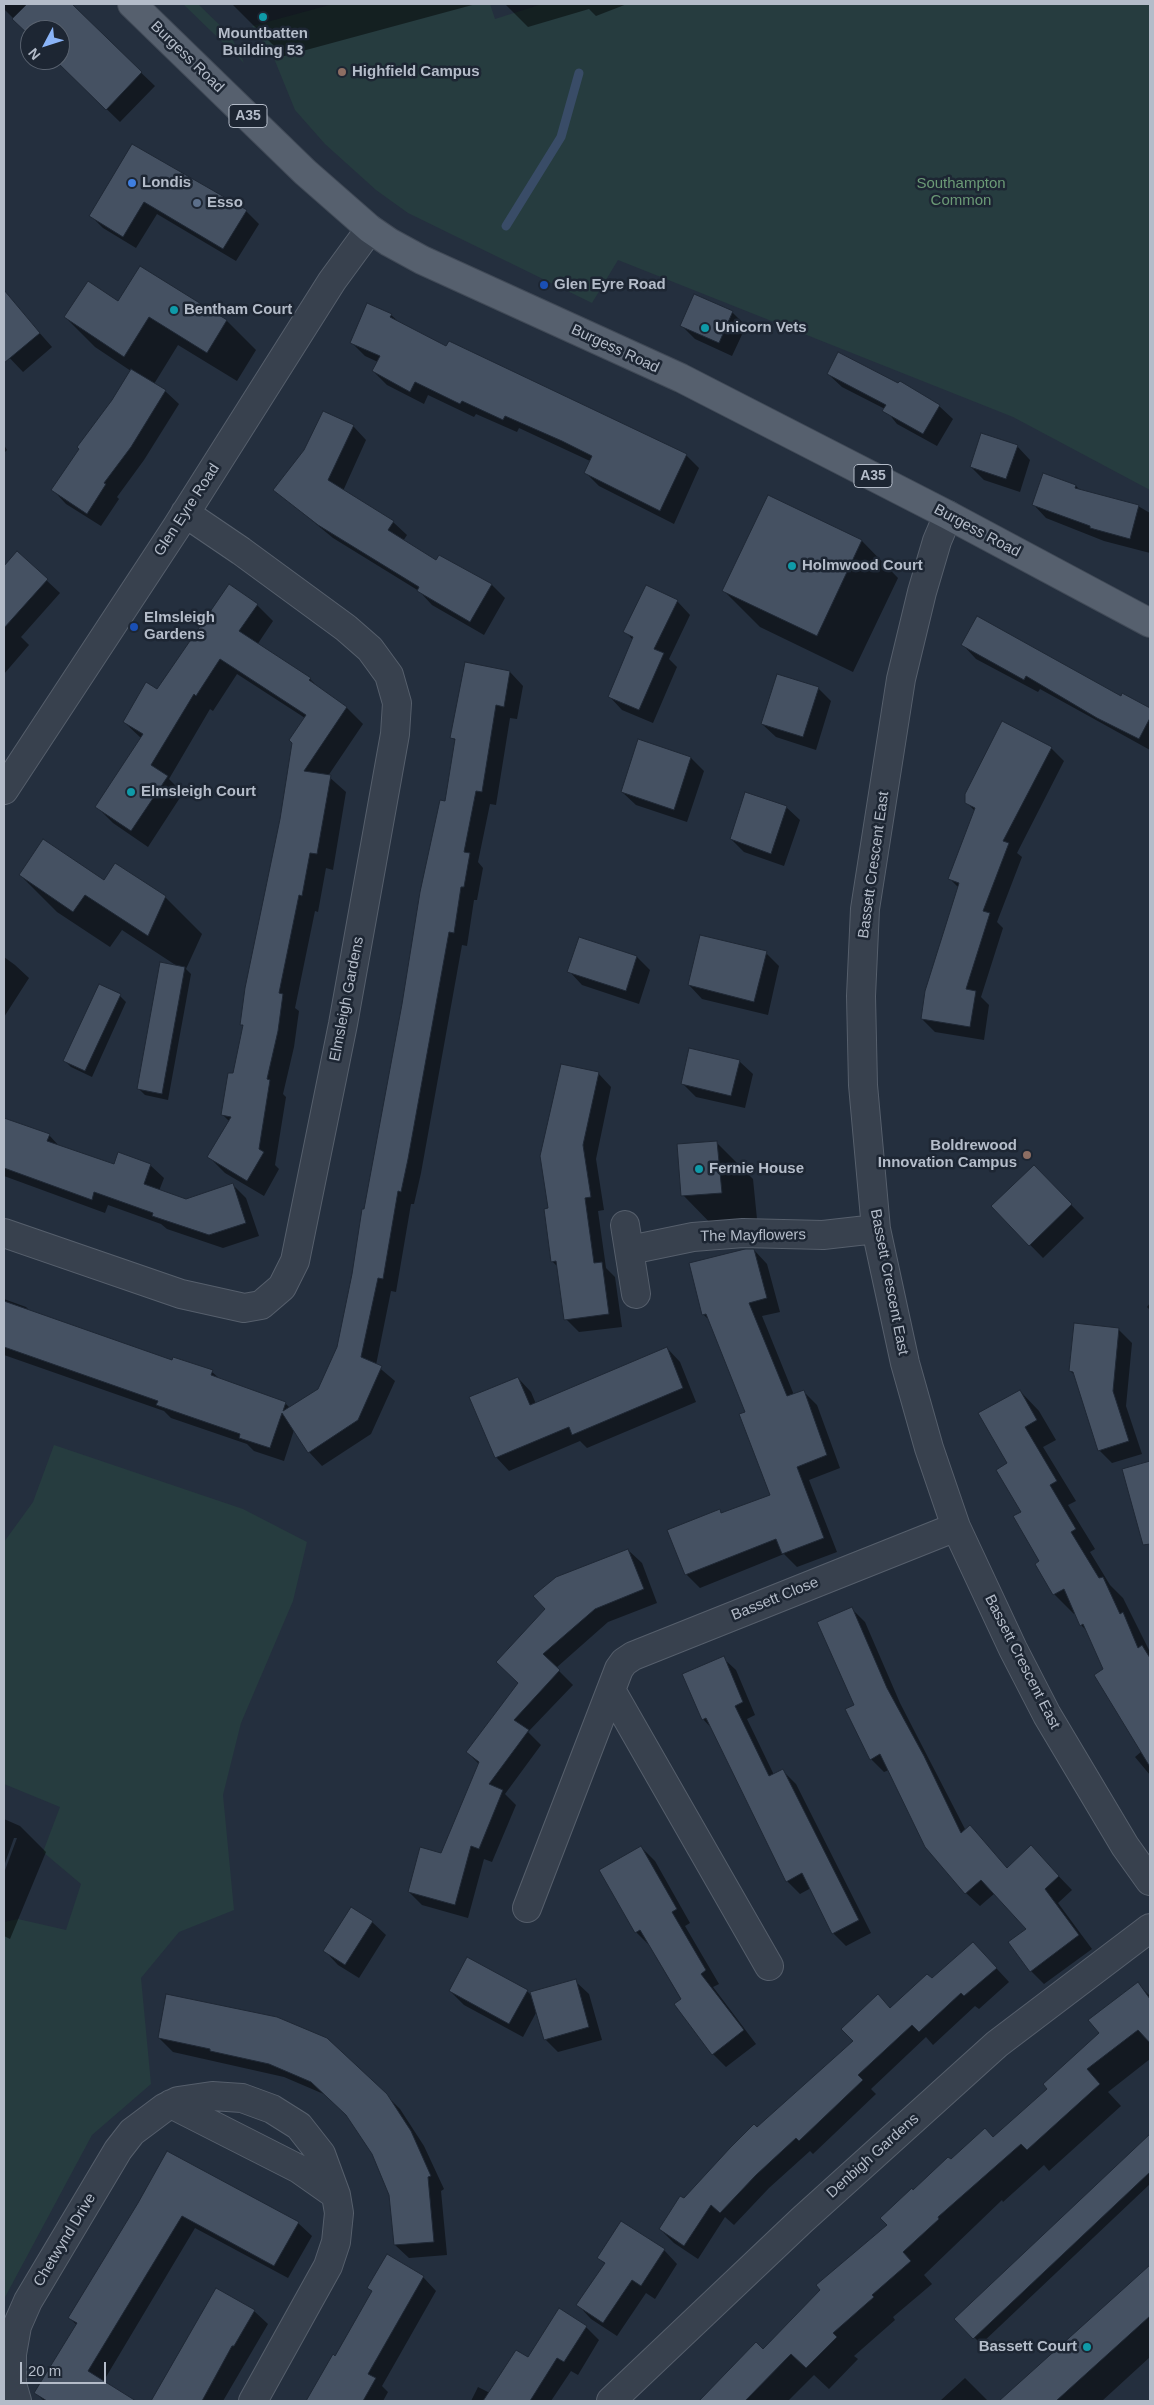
<!DOCTYPE html>
<html>
<head>
<meta charset="utf-8">
<style>
	body { margin:0 }
	#map { position:relative; width:1154px; height:2405px; overflow:hidden; background:#242f3e; font-family:Helvetica,sans-serif }
	canvas { display:block }
	.frame { position:absolute; inset:0; border:5px solid #b4bcc9; pointer-events:none }
	.north { position:absolute; left:20px; top:20px; width:50px; height:50px; box-sizing:border-box; background:#1d2633; border:1px solid #59626f; border-radius:50%; rotate:230deg; font-size:14px; font-weight:700; line-height:20px; text-align:center; color:#b4bcc9 }
	.north::after { content:''; display:block; margin:auto; width:18px; height:22px; background:#8ab4f8; clip-path:polygon(50% 0,100% 100%,50% 72%,0 100%) }
	.scale { position:absolute; left:20px; top:2362px; width:86px; height:22px; box-sizing:border-box; border:2px solid #b4bcc9; border-top:0; padding-left:6px; font-size:15px; line-height:18px; white-space:nowrap; color:#b4bcc9; -webkit-text-stroke:4px #1d2633; paint-order:stroke }
</style>
</head>
<body>
<div id="map">
<canvas width="1154" height="2405"></canvas>
<div class="frame"></div>
<div class="north">N</div>
<div class="scale">20 m</div>
</div>
<script>
const ctx = document.querySelector('canvas').getContext('2d');
ctx.lineJoin = 'round';
function fill(path, color) { ctx.fillStyle = color; ctx.fill(path, 'evenodd'); }
const poly = rows => new Path2D(rows.map(r => 'M' + r).join(''));
function strokePath(path, color, width, dash) { ctx.strokeStyle = color; ctx.lineWidth = width; ctx.lineCap = dash ? 'butt' : 'round'; ctx.setLineDash(dash || []); ctx.stroke(path); }
function drawText(font, color, halo, rows, align = 'center') {
  ctx.font = font + ' Helvetica,sans-serif'; ctx.lineWidth = 5; ctx.setLineDash([]); ctx.textBaseline = 'middle'; ctx.strokeStyle = halo; ctx.fillStyle = color; for (const [text, x, y, turn = 0] of rows) {
    ctx.save(); ctx.translate(x, y); ctx.rotate((+turn || 0) * Math.PI / 180); ctx.textAlign = isNaN(turn) ? turn : align; if (halo) ctx.strokeText(text, 0, 0); ctx.fillText(text, 0, 0); ctx.restore();
  }
}
fill(poly([
	[183,4,198,4,231,36,244,63],
	[333,4,490,4,495,19,542,4,1150,4,1150,490,1013,417,618,260,592,303,408,213,376,190,325,144,295,110,273,56,252,26],
	[54,1445,243,1509,307,1542,293,1601,241,1723,223,1795,234,1910,179,1932,141,1978,151,2084,92,2135,4,2299,4,1922,18,1919,66,1930,81,1884,43,1852,60,1807,4,1784,4,1542,33,1502]
]), '#263c3f');
fill(poly([
	[4,4,69,4,155,86,120,122,56,60,60,60,60,30,30,30,30,35,4,9],
	[232,4,476,4,284,56],
	[505,4,627,4,596,16,589,9,528,27],
	[132,146,246,211,259,224,236,261,157,214,136,248,103,228,91,216],
	[140,268,227,321,256,350,237,381,178,345,154,384,165,391,179,404,144,460,117,497,119,499,101,526,66,504,53,490,131,371,95,347,65,317,119,303],
	[6,295,52,347,23,372,4,352,4,297],
	[732,312,746,326,732,356,695,339,682,326],
	[391,315,400,323,446,348,686,455,699,468,674,524,599,486,585,472,590,461,519,428,517,432,476,414,474,417,428,395,424,404,387,385,373,371,378,362,365,356,352,343],
	[828,374,939,406,953,419,937,446,897,424,885,409,842,387],
	[353,426,366,440,343,491,393,522,407,535,403,541,437,561,439,557,492,585,505,598,484,635,432,605,419,591,333,538,275,490],
	[4,445,7,450,4,453],
	[1017,446,1030,460,1020,492,984,480,971,467],
	[1076,486,1080,490,1138,506,1150,513,1150,553,1104,541,1046,518,1033,504],
	[768,496,862,541,898,578,853,672,760,627,724,591],
	[17,553,60,593,21,637,29,645,4,674,4,568],
	[677,601,690,615,669,659,677,667,653,723,622,710,609,696,633,640,625,631],
	[257,605,273,621,257,645,310,679,320,689,347,708,363,724,328,776,346,792,333,870,326,868,318,912,315,911,295,1008,299,1011,294,1047,283,1094,286,1097,275,1165,279,1169,264,1196,225,1173,209,1157,229,1121,222,1114,234,1075,244,1027,241,1024,305,718,237,674,213,711,210,709,169,779,183,793,148,847,113,823,97,807,142,739,124,722],
	[963,645,1121,697,1122,695,1150,709,1150,750,1040,689,1038,692,976,659],
	[510,672,523,686,517,719,510,718,496,805,490,804,478,862,483,868,477,900,474,900,467,946,462,945,421,1173,414,1204,411,1204,396,1292,391,1291,376,1365,395,1381,371,1434,322,1466,309,1452,294,1430,284,1461,254,1451,247,1444,171,1418,164,1411,4,1355,4,1299,26,1307,31,1312,173,1361,212,1372,220,1379,285,1403,290,1408,319,1390,338,1347,446,803,456,742,452,737],
	[818,688,831,701,816,750,776,737,762,724],
	[639,741,691,758,704,771,687,822,636,805,622,792],
	[1051,748,1064,761,1017,853,1022,857,997,922,1003,928,981,997,989,1005,984,1040,935,1032,922,1019,959,888,950,879,975,811,966,802],
	[786,807,800,820,784,866,744,852,731,839],
	[20,875,105,882,165,897,202,934,186,969,191,974,168,1100,145,1095,139,1089,177,966,122,930,110,947,57,912],
	[766,953,779,966,768,1015,702,999,689,985],
	[4,957,15,965,29,978,4,1017],
	[637,957,650,970,639,1004,582,985,569,971],
	[120,996,126,1002,92,1077,71,1067,65,1061],
	[739,1061,753,1074,745,1108,696,1097,682,1083],
	[598,1073,611,1087,596,1159,604,1210,598,1211,606,1268,615,1277,622,1327,579,1332,566,1319,558,1267,552,1261,549,1209],
	[4,1119,49,1135,60,1147,115,1165,150,1165,164,1178,159,1191,186,1200,233,1185,246,1198,259,1236,223,1248,167,1229,161,1224,108,1205,105,1213,4,1176],
	[716,1142,753,1179,758,1229,719,1232,683,1195],
	[1034,1167,1084,1218,1043,1258,993,1207],
	[754,1250,767,1264,780,1312,762,1316,794,1395,803,1391,817,1405,840,1468,809,1480,837,1552,797,1567,784,1554,700,1588,686,1574,719,1511,723,1514,771,1496,747,1412,710,1321,703,1314],
	[1150,1303,1150,1310,1147,1307],
	[1118,1329,1132,1343,1126,1406,1142,1454,1112,1463,1099,1450,1076,1376,1070,1371],
	[667,1348,680,1362,696,1402,587,1448,580,1441,509,1471,496,1457,518,1378,531,1392,536,1404],
	[1020,1391,1039,1411,1056,1440,1043,1447,1076,1501,1068,1505,1095,1549,1090,1552,1110,1585,1123,1598,1150,1652,1150,1775,1135,1757,1142,1751,1088,1632,1081,1625,1076,1613,1074,1614,1054,1594,1022,1512,1009,1464],
	[1150,1462,1150,1547,1141,1512,1124,1469],
	[628,1550,642,1563,657,1603,608,1622,556,1668,573,1685,528,1732,541,1745,505,1794,516,1805,492,1862,484,1859,468,1918,422,1905,409,1892,442,1854,479,1764,467,1752,519,1683],
	[851,1608,865,1622,900,1703,966,1831,970,1827,1008,1869,1044,1861,1072,1890,1058,1903,1092,1949,1044,1984,1031,1971,1028,1929,995,1893,980,1906,966,1893,889,1770,884,1772,871,1759,855,1705],
	[723,1658,736,1670,755,1715,747,1719,774,1775,783,1771,796,1784,871,1933,846,1946,833,1933,811,1888,800,1894,787,1881,714,1731,703,1719],
	[4,1819,20,1826,46,1852,10,1939,4,1936,4,1873,17,1838,14,1838,4,1866],
	[641,1847,655,1861,690,1923,685,1926,719,1984,713,1987,756,2044,726,2067,713,2054,649,1945,636,1932],
	[372,1922,386,1935,359,1978,338,1965,325,1951],
	[986,1957,1009,1982,979,2009,975,2006,933,2045,926,2037,871,2089,876,2094,813,2154,810,2151,769,2188,734,2225,725,2217,698,2259,674,2243,660,2229,684,2200,757,2129,854,2041,878,1996,891,2009,932,1980],
	[575,1981,589,1994,602,2040,558,2052,545,2039,537,2011,523,2037,464,2005,450,1991,527,1991,533,1997],
	[1138,1984,1150,1996,1150,2059,1108,2092,1121,2106,1049,2171,1044,2165,1003,2202,1002,2200,924,2275,932,2284,893,2317,895,2320,854,2356,858,2359,829,2389,814,2375,788,2401,700,2401,756,2344,763,2351,888,2225,913,2191,951,2161,994,2139,1049,2089,1100,2033],
	[277,2018,386,2095,400,2109,424,2146,444,2189,441,2191,447,2255,409,2258,395,2245,391,2194,373,2154,348,2116,326,2095,284,2077,173,2052,159,2038],
	[1141,2145,1150,2154,1150,2184,981,2344,956,2319],
	[168,2152,298,2223,312,2236,288,2278,195,2228,103,2382,134,2401,44,2401,36,2393,77,2325,69,2318,129,2223],
	[664,2250,677,2264,655,2299,646,2293,617,2336,591,2319,578,2305,605,2264,599,2258],
	[1150,2266,1150,2357,1102,2401,1046,2401,1025,2379],
	[423,2277,436,2291,382,2386,388,2392,383,2401,306,2401,333,2356,336,2357,373,2292,368,2288],
	[254,2311,268,2324,223,2401,205,2401,198,2397,195,2401,153,2401,186,2340],
	[586,2327,599,2340,578,2375,571,2371,551,2401,471,2401,478,2387,490,2393,528,2359],
	[965,2378,988,2401,940,2401]
]), '#0007');
strokePath(poly([
	[506,226,561,137,579,73]
]), '#394c67', 9);
const building = poly([
	[27,4,72,4,142,72,106,110,55,60,60,60,60,30,30,30,30,36,12,19,27,4],
	[132,144,247,210,223,249,144,202,123,237,89,216,132,144],
	[140,266,227,320,207,353,149,317,124,357,64,317,88,281,118,301,140,266],
	[4,290,40,333,4,363,4,290],
	[694,294,733,311,719,343,680,326,694,294],
	[367,303,392,314,390,317,446,346,449,341,687,454,660,511,584,473,592,456,562,441,505,416,503,420,462,401,460,404,415,382,410,392,372,371,380,356,350,343,367,303],
	[838,352,898,383,900,381,940,405,923,434,882,411,886,405,827,374,838,352],
	[131,369,166,390,131,447,104,483,106,484,87,514,51,490,79,449,77,447,112,400,131,369],
	[323,411,354,425,328,480,394,521,388,530,436,560,439,555,492,584,470,622,417,591,419,587,318,525,273,490,304,450,323,411],
	[981,433,1018,445,1006,479,970,467,981,433],
	[1043,473,1076,485,1075,488,1139,505,1130,539,1090,528,1090,526,1032,505,1043,473],
	[768,495,862,540,817,636,722,591,768,495],
	[17,551,48,579,4,628,4,566,17,551],
	[229,584,258,604,239,631,311,678,309,680,347,707,304,771,331,775,317,854,310,853,302,896,299,895,279,993,283,994,278,1031,267,1079,270,1080,259,1149,264,1152,247,1181,207,1157,231,1117,221,1115,228,1073,233,1073,243,1025,240,1025,245,988,280,819,292,743,289,740,306,715,220,659,196,696,194,694,151,765,168,776,131,831,95,807,143,734,123,722,146,682,157,689,229,584],
	[646,585,678,600,654,649,664,653,639,710,608,697,633,637,623,632,646,585],
	[977,616,1121,696,1122,693,1150,708,1150,718,1139,739,1097,718,1026,676,1024,680,961,645,977,616],
	[465,662,510,671,504,707,496,705,482,792,476,791,464,852,470,853,464,887,461,887,454,933,449,932,408,1159,401,1192,398,1191,383,1279,378,1278,361,1357,382,1366,358,1420,308,1453,282,1413,270,1448,239,1438,240,1434,156,1405,158,1401,4,1347,4,1301,172,1360,173,1357,213,1370,211,1375,286,1402,283,1411,318,1389,337,1347,352,1274,362,1209,364,1209,402,1004,420,892,440,800,445,801,455,739,450,738,465,662],
	[777,674,819,687,803,737,761,724,777,674],
	[1002,721,1052,747,1003,841,1009,843,983,911,990,913,966,989,976,991,970,1027,921,1019,925,991,959,883,948,879,975,808,965,803,965,794,1002,721],
	[638,739,691,757,674,810,621,792,638,739],
	[745,792,787,806,771,854,730,839,745,792],
	[43,839,104,880,115,863,166,896,148,936,85,895,73,912,19,875,43,839],
	[700,935,767,951,754,1002,688,985,700,935],
	[579,937,637,956,626,991,567,972,579,937],
	[160,962,185,967,162,1094,137,1089,160,962],
	[99,984,121,994,85,1071,63,1061,99,984],
	[689,1048,740,1060,731,1096,681,1084,689,1048],
	[561,1064,599,1072,583,1145,591,1197,585,1198,594,1263,602,1262,609,1314,564,1320,556,1261,551,1262,544,1209,548,1208,540,1156,561,1064],
	[4,1118,50,1134,47,1141,114,1164,118,1152,151,1164,144,1184,186,1199,233,1183,246,1223,209,1235,152,1216,153,1213,94,1192,92,1200,4,1168,4,1118],
	[717,1141,722,1193,681,1196,677,1144,717,1141],
	[1034,1165,1072,1204,1029,1246,991,1206,1034,1165],
	[745,1249,754,1249,767,1298,749,1303,787,1396,804,1390,827,1455,797,1467,824,1538,782,1554,776,1539,685,1575,667,1530,720,1509,721,1513,770,1495,739,1414,745,1412,706,1314,702,1315,689,1263,745,1249],
	[1074,1323,1119,1328,1113,1391,1129,1441,1098,1451,1073,1372,1069,1371,1074,1323],
	[667,1347,683,1388,572,1435,569,1427,495,1458,469,1397,518,1377,530,1405,667,1347],
	[1020,1390,1037,1420,1025,1427,1057,1481,1050,1485,1076,1529,1071,1532,1099,1578,1103,1577,1120,1614,1123,1612,1138,1648,1142,1645,1150,1658,1150,1767,1094,1675,1103,1669,1083,1624,1080,1626,1064,1589,1053,1595,1035,1564,1039,1561,1013,1516,1021,1512,996,1470,1007,1463,978,1413,1020,1390],
	[1150,1461,1150,1544,1143,1545,1122,1469,1150,1461],
	[628,1549,644,1589,595,1609,543,1654,560,1670,514,1720,529,1730,489,1784,503,1790,479,1849,471,1846,455,1905,408,1892,420,1847,441,1853,479,1762,466,1752,518,1683,496,1662,545,1609,533,1596,556,1577,628,1549],
	[852,1607,887,1688,924,1756,961,1833,970,1825,1007,1868,1031,1845,1059,1876,1045,1889,1079,1935,1030,1972,1008,1942,1026,1929,981,1880,965,1894,925,1847,880,1754,870,1760,845,1709,854,1705,817,1622,852,1607],
	[724,1656,743,1702,735,1706,769,1776,783,1769,859,1920,832,1934,802,1873,786,1882,706,1718,702,1720,682,1674,724,1656],
	[641,1846,677,1909,672,1912,706,1970,701,1974,744,2030,712,2055,674,2004,681,1999,640,1930,635,1933,599,1870,641,1846],
	[351,1907,373,1921,345,1965,323,1951,351,1907],
	[973,1942,997,1968,964,1996,961,1993,919,2032,912,2025,858,2075,863,2080,799,2141,796,2138,756,2175,720,2213,711,2205,684,2246,659,2229,680,2196,684,2198,730,2148,754,2124,757,2127,853,2041,841,2029,878,1994,890,2008,927,1974,932,1978,973,1942],
	[467,1957,528,1990,509,2024,449,1991,467,1957],
	[576,1979,589,2027,544,2040,530,1992,576,1979],
	[1138,1982,1150,1999,1150,2043,1138,2030,1087,2069,1100,2084,1027,2150,1021,2144,938,2217,939,2219,903,2252,911,2261,872,2295,874,2297,833,2333,837,2337,806,2368,791,2354,745,2401,699,2401,756,2342,763,2349,820,2290,816,2285,887,2225,880,2218,912,2188,913,2190,948,2157,951,2159,985,2128,993,2137,1047,2089,1043,2084,1099,2033,1088,2020,1138,1982],
	[166,1994,277,2017,327,2038,387,2094,411,2131,431,2176,428,2177,434,2242,394,2245,389,2195,372,2154,346,2115,311,2082,269,2064,210,2051,210,2049,158,2038,166,1994],
	[1150,2134,1150,2172,973,2339,954,2319,1150,2134],
	[167,2151,299,2222,274,2266,182,2216,88,2371,136,2401,47,2401,34,2393,77,2323,68,2318,138,2203,167,2151],
	[621,2221,665,2249,641,2286,632,2280,603,2323,576,2305,605,2263,597,2258,621,2221],
	[387,2254,424,2276,368,2374,376,2378,363,2401,306,2401,333,2354,335,2356,372,2291,367,2288,387,2254],
	[1150,2265,1150,2316,1056,2401,999,2401,1150,2265],
	[216,2288,255,2310,234,2346,232,2346,202,2401,151,2401,216,2288],
	[559,2308,587,2326,564,2362,557,2358,530,2401,483,2401,516,2350,528,2357,559,2308]
]);
fill(building, '#455162');
strokePath(building, '#1f2835', 1);
const minor = poly([
	[948,515,937,541,922,592,901,679,865,909,861,996,863,1085,876,1229,905,1363,929,1448,956,1527,1013,1649,1047,1715,1125,1846,1150,1881],
	[4,790,176,528,332,281,370,229],
	[625,1225,636,1294],
	[4,1233,181,1294,244,1308,261,1305,282,1287,295,1261,343,1024,395,734,397,703,389,675,370,649,346,628,241,551,185,513],
	[630,1250,693,1237,743,1233,823,1235,876,1229],
	[611,1690,769,1966],
	[527,1908,619,1669,624,1662,633,1656,956,1527],
	[171,2104,299,2169,336,2195],
	[17,2401,12,2384,12,2354,17,2326,28,2301,118,2150,132,2132,164,2108,178,2101,212,2096,242,2098,272,2109,299,2126,321,2154,336,2195,339,2213,336,2242,328,2266,253,2401],
	[611,2401,802,2220,997,2044,1150,1928]
]);
const major = poly([
	[132,4,305,172,370,229,389,242,422,260,681,378,948,515,1150,623]
]);
strokePath(minor, '#565f6c', 30);
strokePath(major, '#414a57', 30);
strokePath(minor, '#38414e', 28);
strokePath(major, '#56606e', 28);
for (const [x, y, r, color] of [
	[263,17,5,"#0f9aa8"],
	[342,72,5,"#8d6e63"],
	[132,183,5,"#3f7fe0"],
	[197,203,5,"#5c6f8a"],
	[544,285,5,"#1a4fb4"],
	[174,310,5,"#0f9aa8"],
	[705,328,5,"#0f9aa8"],
	[792,566,5,"#0f9aa8"],
	[134,627,5,"#1a4fb4"],
	[131,792,5,"#0f9aa8"],
	[1027,1155,5,"#8d6e63"],
	[699,1169,5,"#0f9aa8"],
	[1087,2347,5,"#0f9aa8"]
]) { const dot = new Path2D(); dot.arc(x, y, r, 0, 2 * Math.PI); ctx.fillStyle = color; ctx.fill(dot); strokePath(dot, '#1d2633', 2); }
for (const [x, y, w] of [
	[248,116,38],
	[873,476,38]
]) { const box = new Path2D(); box.roundRect(x - w / 2, y - 11.5, w, 23, 4); ctx.fillStyle = '#1d2633'; ctx.fill(box); strokePath(box, '#b4bcc9', 1); }
drawText('bold 14px', '#b4bcc9', null, [
	["A35",248,116],
	["A35",873,476]
]);
drawText('bold 15px', '#b4bcc9', '#1d2633', [
	["Mountbatten",263,34,"center"],
	["Building 53",263,51,"center"],
	["Highfield Campus",352,72],
	["Londis",142,183],
	["Esso",207,203],
	["Glen Eyre Road",554,285],
	["Bentham Court",184,310],
	["Unicorn Vets",715,328],
	["Holmwood Court",802,566],
	["Elmsleigh",144,618],
	["Gardens",144,635],
	["Elmsleigh Court",141,792],
	["Boldrewood",1017,1146,"right"],
	["Innovation Campus",1017,1163,"right"],
	["Fernie House",709,1169],
	["Bassett Court",1077,2347,"right"]
], 'left');
drawText('15px', '#b4bcc9', '#1d2633', [
	["Burgess Road",187,57,44],
	["Burgess Road",615,349,25],
	["Glen Eyre Road",187,510,-57],
	["Burgess Road",977,531,28],
	["Bassett Crescent East",874,865,-82],
	["Elmsleigh Gardens",347,999,-79],
	["The Mayflowers",753,1236,-1],
	["Bassett Crescent East",889,1282,79],
	["Bassett Close",775,1599,-22],
	["Bassett Crescent East",1022,1662,63],
	["Denbigh Gardens",873,2156,-42],
	["Chetwynd Drive",65,2240,-59]
]);
drawText('15px', '#6b9a76', '#1d2633', [
	["Southampton",961,184],
	["Common",961,201]
]);
</script>
</body>
</html>
